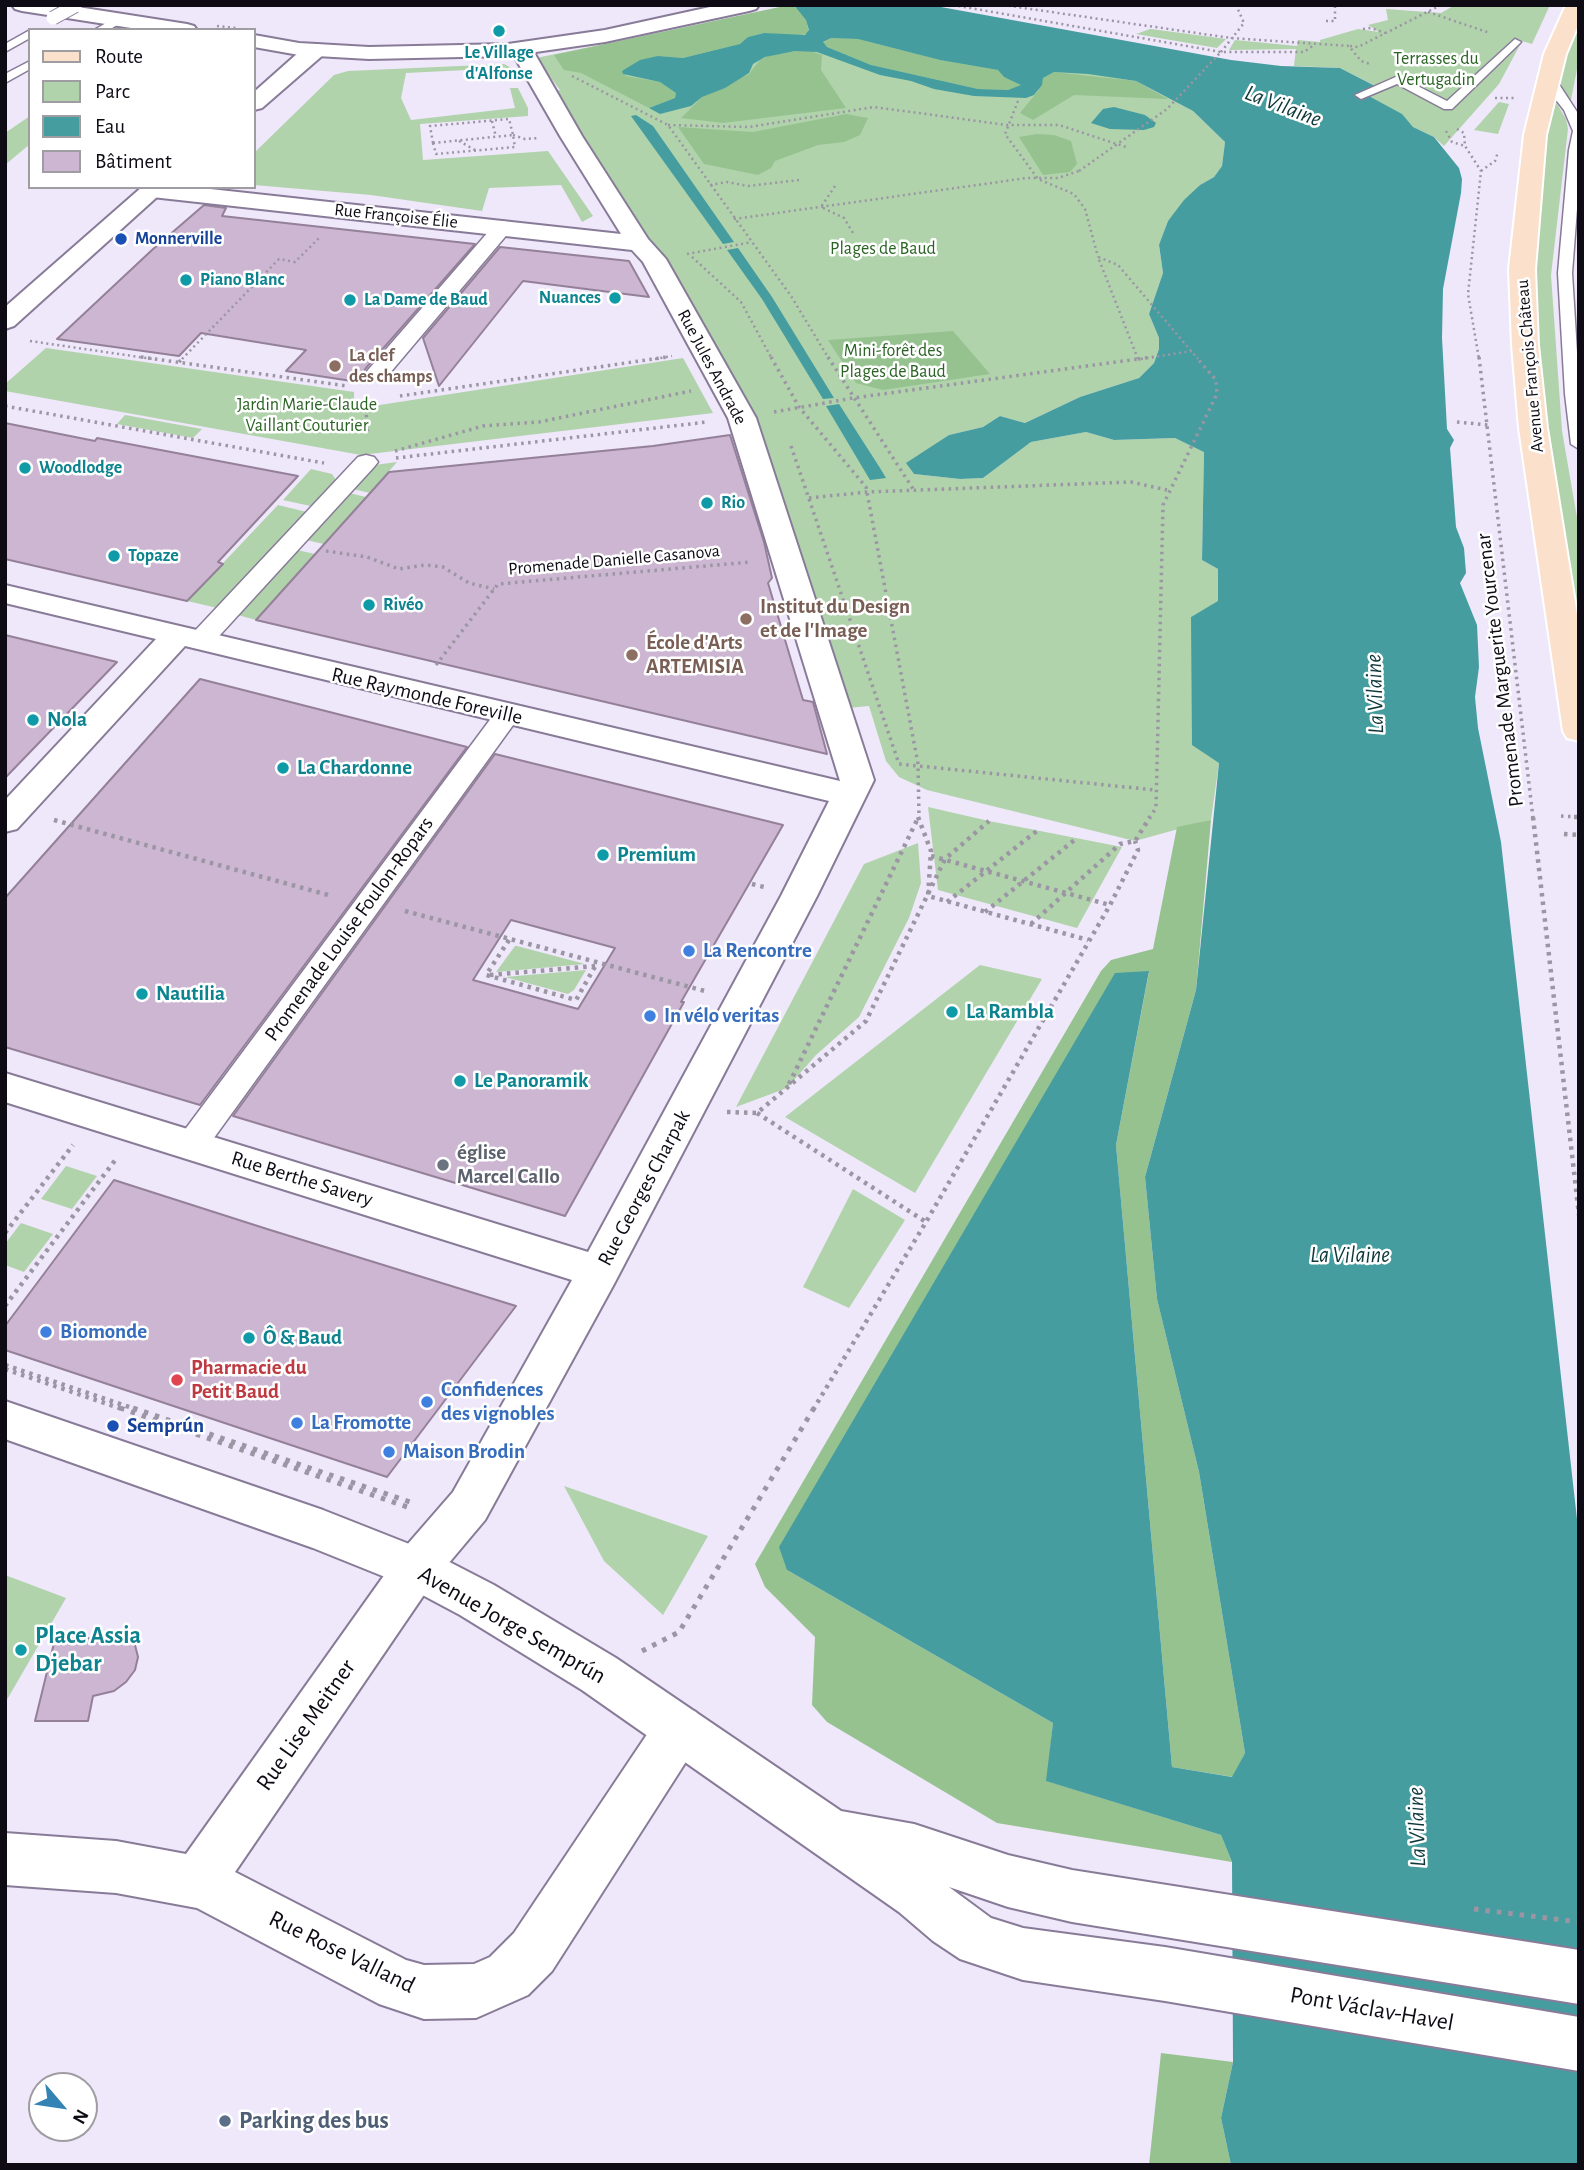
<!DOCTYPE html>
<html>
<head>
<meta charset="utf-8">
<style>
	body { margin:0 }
	#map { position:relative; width:1584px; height:2170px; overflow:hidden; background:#efe7fa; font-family:"Alegreya Sans",sans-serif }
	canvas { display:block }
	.frame { position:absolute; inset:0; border:7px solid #0f0b15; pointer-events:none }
	.legend { position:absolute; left:28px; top:28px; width:228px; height:161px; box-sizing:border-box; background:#fff; border:2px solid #9f9da1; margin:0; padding:9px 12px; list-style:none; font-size:21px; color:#0f0b15 }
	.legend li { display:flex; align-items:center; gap:14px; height:35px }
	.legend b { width:35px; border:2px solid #9f9da1 }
	.north { position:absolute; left:28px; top:2072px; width:70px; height:70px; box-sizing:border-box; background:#fff; border:2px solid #9f9da1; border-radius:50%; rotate:119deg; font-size:19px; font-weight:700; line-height:28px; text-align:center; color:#0f0b15 }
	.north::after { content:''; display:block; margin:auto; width:24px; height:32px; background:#3383b5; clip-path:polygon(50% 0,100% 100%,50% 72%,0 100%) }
</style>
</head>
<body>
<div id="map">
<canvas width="1584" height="2170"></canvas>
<div class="frame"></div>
<ul class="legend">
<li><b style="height:9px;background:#fbe0cc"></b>Route</li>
<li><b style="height:19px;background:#b0d3ab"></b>Parc</li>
<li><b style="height:19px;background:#469da0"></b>Eau</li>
<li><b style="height:19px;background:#ccb6d1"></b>Bâtiment</li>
</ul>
<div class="north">N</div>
</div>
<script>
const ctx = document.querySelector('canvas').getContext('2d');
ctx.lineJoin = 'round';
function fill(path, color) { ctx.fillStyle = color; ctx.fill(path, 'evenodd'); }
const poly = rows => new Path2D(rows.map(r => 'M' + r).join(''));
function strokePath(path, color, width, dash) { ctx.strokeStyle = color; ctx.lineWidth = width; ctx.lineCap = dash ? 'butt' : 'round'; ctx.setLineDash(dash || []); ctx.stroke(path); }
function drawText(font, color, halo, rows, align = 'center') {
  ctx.font = font + ' "Alegreya Sans",sans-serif'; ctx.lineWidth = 5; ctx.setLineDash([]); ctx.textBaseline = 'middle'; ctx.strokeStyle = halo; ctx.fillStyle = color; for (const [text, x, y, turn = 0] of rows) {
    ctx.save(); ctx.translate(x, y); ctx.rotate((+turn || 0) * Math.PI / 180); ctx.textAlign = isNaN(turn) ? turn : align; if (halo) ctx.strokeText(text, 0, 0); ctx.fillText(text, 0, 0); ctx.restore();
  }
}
fill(poly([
	[794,5,827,28,1136,81,1193,111,1225,142,1222,166,1214,177,1200,185,1168,221,1163,234,1159,246,1163,273,1149,314,1159,338,1159,349,1154,363,1139,378,1080,397,1025,423,1000,416,983,427,949,435,908,465,914,474,960,479,983,478,1031,442,1086,432,1114,440,1175,438,1204,451,1202,560,1218,569,1218,602,1191,617,1219,763,1211,820,1135,841,927,790,899,777,886,761,869,706,848,708,802,560,624,210,548,92,560,90,536,58],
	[1455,5,1550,5,1532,44,1522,41,1499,84,1444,146,1434,137,1413,127,1401,114,1369,96,1382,89,1340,68,1294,66,1296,49,1229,50,1235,40,1297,46,1298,40,1320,42,1320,40,1358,29,1379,32,1368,25,1388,20,1386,9,1441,13],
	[1579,20,1579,59,1570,105,1561,85,1560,73],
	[1150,29,1151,29,1226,39,1217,48,1136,34],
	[504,64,515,70,516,79,510,78,506,68,406,73,401,98,411,120,515,108,510,88,518,88,528,108,528,116,420,124,423,160,548,151,593,216,582,222,561,185,489,188,482,211,371,195,254,185,254,153,334,75,348,71],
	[1553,97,1566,119,1568,129,1551,275,1562,431,1579,529,1579,658,1543,429,1534,273,1541,145],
	[1499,102,1509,104,1498,134,1474,130],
	[30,116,30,144,5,165,5,133],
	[46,348,354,392,354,409,683,358,713,413,361,455,5,391,5,384],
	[125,415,202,429,193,438,117,424],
	[397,462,370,493,353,489,375,465],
	[311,469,332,474,338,483,315,507,283,500],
	[349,493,366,497,324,544,306,540],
	[278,505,311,513,222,609,187,601],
	[297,550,315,554,256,620,238,615],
	[928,807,989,821,1122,847,1077,928,938,890],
	[918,843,921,883,909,918,859,1017,816,1055,787,1088,736,1107,864,864],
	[515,946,517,946,585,964,496,972],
	[980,965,1042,979,915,1193,785,1117],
	[586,970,574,990,568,994,505,977],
	[66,1166,97,1176,72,1209,41,1199],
	[853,1189,905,1220,849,1308,803,1287],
	[21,1223,53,1234,24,1272,5,1265,5,1244],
	[564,1486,708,1536,663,1615,604,1561],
	[5,1575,66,1598,5,1703]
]), '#b0d3ab');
fill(poly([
	[789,5,799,9,806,20,809,33,795,36,763,33,748,37,740,44,683,58,658,56,622,71,626,76,660,82,676,93,675,98,649,108,581,73,564,70,554,55],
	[831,38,858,39,940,60,998,70,1004,77,1020,82,1022,85,1008,90,978,89,871,65,827,47,823,43],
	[795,51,811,51,822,55,821,70,846,108,723,123,681,118,702,97,749,74,760,60,772,54],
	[1054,72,1136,81,1168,99,1074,95,1033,120,1020,113,1038,91,1043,78],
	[846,114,868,118,860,135,844,142,818,145,775,161,771,168,758,175,704,164,678,127,753,132],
	[1037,134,1054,135,1071,141,1077,164,1070,172,1043,175,1019,137],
	[953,331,990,374,883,390,856,383,828,340],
	[1211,820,1196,990,1145,1177,1157,1299,1199,1472,1245,1753,1233,1777,1172,1767,1116,1145,1149,972,787,1570,1053,1723,1047,1781,1221,1835,1232,1862,997,1823,827,1722,812,1705,815,1637,765,1587,755,1564,1101,971,1111,960,1153,949,1177,827],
	[1161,2053,1233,2062,1221,2118,1231,2165,1149,2165]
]), '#96c290');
fill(poly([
	[794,5,930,5,1231,60,1281,66,1340,68,1383,90,1369,96,1402,114,1413,127,1434,137,1459,168,1462,179,1461,193,1443,289,1442,338,1447,429,1454,440,1450,448,1456,527,1464,548,1466,573,1460,583,1477,625,1479,667,1475,697,1478,728,1501,842,1579,1537,1579,2165,1231,2165,1221,2118,1233,2062,1232,1862,1221,1835,1046,1781,1053,1723,787,1570,779,1547,1115,973,1149,971,1116,1145,1172,1767,1232,1777,1245,1753,1199,1472,1157,1299,1145,1177,1196,990,1219,763,1192,745,1191,617,1218,601,1218,569,1202,560,1204,452,1175,438,1114,440,1086,432,1031,442,983,478,960,479,914,474,906,463,949,435,983,427,1000,416,1025,423,1080,397,1139,378,1154,363,1159,349,1159,338,1149,314,1163,273,1159,245,1163,234,1168,221,1184,200,1200,185,1214,177,1222,166,1225,142,1193,111,1136,81,1088,74,1054,72,1043,78,1042,85,1034,95,1026,98,974,96,934,89,911,81,880,75,817,52,795,51,765,57,753,64,749,73,725,88,702,97,691,106,660,114,649,108,675,98,676,93,660,82,623,74,622,71,640,60,658,56,683,58,740,44,748,37,764,33,805,35,809,30,806,20],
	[831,38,858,39,940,60,998,70,1004,77,1021,85,1008,90,978,89,871,65,827,47,823,42],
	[1114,107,1145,115,1156,123,1154,127,1144,130,1110,129,1091,123,1103,109],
	[636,115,653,126,734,242,723,244,631,116],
	[738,248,772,297,834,398,823,399,762,299,727,250],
	[839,404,880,468,886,478,870,480,826,406]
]), '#469da0');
const building = poly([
	[204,205,226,208,222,216,475,244,366,368,358,382,286,371,306,350,201,333,179,356,57,339,152,250,204,205],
	[500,247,629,261,649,297,523,281,439,386,423,338,500,247],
	[5,423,95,441,97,438,298,476,218,562,223,564,187,601,5,559,5,423],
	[730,435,764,542,772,578,768,583,803,700,813,702,827,754,256,620,389,472,653,446,730,435],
	[5,635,117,662,5,778,5,635],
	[200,679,467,747,200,1105,5,1047,5,898,200,679],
	[495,754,783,825,681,1002,684,1002,565,1216,233,1116,495,754],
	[511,920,615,948,578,1009,473,980,511,920],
	[114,1180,267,1229,516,1306,387,1477,5,1350,5,1326,114,1180],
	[113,1632,126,1636,135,1645,138,1657,135,1670,126,1682,114,1691,93,1696,88,1721,35,1721,55,1639,92,1638,113,1632]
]);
fill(building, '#ccb6d1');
strokePath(building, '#948099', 2);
const service = poly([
	[115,18,125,20,109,30,94,30,115,18],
	[30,30,30,38,5,52,5,44,30,30],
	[1515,39,1521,42,1519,44,1452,109,1444,109,1397,84,1361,99,1355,95,1398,76,1447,101,1515,39],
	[30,61,30,69,5,83,5,74,30,61],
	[1545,75,1553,75,1579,115,1579,183,1572,273,1579,384,1579,449,1571,444,1565,394,1558,273,1569,150,1573,131,1564,110,1549,91,1543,78,1545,75]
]);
const pedestrian = poly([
	[503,221,510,223,513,227,510,231,384,380,368,380,365,375,368,370,496,223,503,221],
	[366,455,374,457,378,462,374,467,209,647,200,649,191,647,187,641,191,635,358,457,366,455],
	[507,707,516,709,520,715,516,721,203,1153,192,1156,181,1153,176,1144,181,1135,498,709,507,707]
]);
const minor = poly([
	[521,43,529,44,532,49,582,136,648,239,666,259,756,418,874,780,817,896,614,1284,485,1520,432,1583,235,1872,406,1960,424,1965,474,1964,490,1957,514,1933,662,1712,679,1705,696,1712,704,1729,696,1746,552,1971,528,1995,476,2018,424,2019,379,2004,197,1908,116,1893,5,1885,5,1833,116,1841,186,1854,400,1553,453,1492,572,1280,5,1102,5,1073,588,1252,781,896,829,801,185,646,17,829,5,832,5,800,156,639,5,603,5,585,840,781,728,418,643,262,632,250,152,197,144,195,140,190,142,187,192,187,621,234,560,136,510,49,513,44,521,43]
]);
const tertiary = poly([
	[315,44,323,45,326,50,323,55,262,108,254,110,254,92,307,45,315,44],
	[142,187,168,187,14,326,5,329,5,307,142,187],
	[5,1401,323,1510,432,1553,494,1585,616,1658,841,1811,914,1824,1008,1855,1072,1870,1579,1950,1579,2004,1072,1922,1008,1907,949,1887,991,1918,1023,1928,1165,1947,1579,2017,1579,2071,1165,2001,1023,1980,960,1959,933,1941,899,1912,582,1690,460,1615,400,1583,313,1548,5,1439,5,1401]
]);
const secondary = poly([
	[12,5,65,5,187,24,194,26,197,30,144,30,22,11,15,9,12,5],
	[719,5,759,5,756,9,749,11,605,42,508,56,369,59,299,55,254,47,254,35,299,43,369,47,508,44,605,30,719,5]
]);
const primary = poly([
	[1566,5,1579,5,1579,23,1566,54,1546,135,1535,269,1538,345,1547,428,1579,627,1579,741,1567,738,1563,731,1519,428,1512,345,1509,269,1524,135,1544,54,1566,5]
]);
strokePath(service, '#887b98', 3);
strokePath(pedestrian, '#887b98', 3);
strokePath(minor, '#887b98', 4);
strokePath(tertiary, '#887b98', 4);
strokePath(secondary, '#887b98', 4);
strokePath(primary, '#fff', 4);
strokePath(poly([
	[953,5,1221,52,1304,52,1314,45],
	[1003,5,1231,38,1349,46,1361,61,1370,64],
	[1428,12,1490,33],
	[1326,21,1335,21,1335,5],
	[217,26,236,28],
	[1363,29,1371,28,1385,33],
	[1350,46,1358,47,1441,5],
	[1221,52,1244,23,1236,5],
	[572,76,668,125,791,296,829,359],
	[1495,98,1514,98],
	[1018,101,1005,134,1038,179,1074,194,1085,209,1098,257],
	[492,121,496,137],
	[668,125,749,127,874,107,1007,125,1059,125,1126,147],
	[1457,129,1464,133,1465,146,1481,171,1468,294,1479,359],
	[1446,131,1452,142,1465,146],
	[513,135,525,139,538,138],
	[459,141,475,150],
	[433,143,436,154,515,147,513,135],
	[433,143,430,126,509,119,513,135],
	[433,143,513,135],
	[1481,171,1495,161,1498,152],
	[710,185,727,182,748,186,799,180],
	[835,186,821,207,844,218,853,233],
	[734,219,1027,178,1058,178,1079,171],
	[687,254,752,242],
	[692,257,741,302,772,359],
	[30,341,153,359],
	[182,359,279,259,295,262,320,237],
	[655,359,672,356],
	[1138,359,1098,257,1118,265,1198,359],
	[1141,359,1192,351]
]), '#9b95a4', 2.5, [2, 3.5]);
strokePath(poly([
	[141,357,347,386],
	[771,357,799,407,866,487,918,764,919,818],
	[828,357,915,492],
	[1479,357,1533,818],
	[1138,359,1153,357],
	[179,362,184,357],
	[400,396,667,357],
	[365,401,368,436],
	[5,406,324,463],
	[774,412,853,398,1138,359,1137,357],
	[1457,422,1488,425],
	[791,446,899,764,1155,790],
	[395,451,483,426,539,422,691,391],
	[396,458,707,422],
	[809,498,867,492,1131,482,1167,490],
	[326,551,367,557,399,569,425,565,443,567,469,583,494,589],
	[436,665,498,584,751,562],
	[1561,816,1579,817],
	[1149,818,1156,808,1163,505,1217,394,1216,380,1196,357]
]), '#9b95a4', 3.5, [2.5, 4.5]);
strokePath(poly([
	[918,817,931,851,928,896,1088,940],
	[1533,817,1579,1215],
	[1574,817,1579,817],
	[54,820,332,896],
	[1564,834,1579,835],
	[931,856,1110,905],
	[752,884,764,887],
	[947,902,1038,830],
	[405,911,705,991],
	[985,912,1077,838],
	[1031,924,1120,844,1135,841,1150,817],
	[509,940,486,975,576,1000,597,963],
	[490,975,596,966],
	[789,1084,918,818],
	[727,1112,757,1113,866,1021,945,859,989,821],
	[757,1113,926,1222],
	[5,1233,73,1145],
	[5,1306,116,1159],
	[5,1365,138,1410],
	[5,1369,125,1410],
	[813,1410,926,1222,1110,905,1138,850,1135,841]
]), '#9b95a4', 4.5, [3.5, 5]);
strokePath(poly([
	[120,1408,413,1509],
	[133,1408,416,1504],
	[642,1651,679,1632,814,1408],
	[1474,1909,1579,1922]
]), '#9b95a4', 5, [4.5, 7]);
fill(service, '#fff');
fill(pedestrian, '#fff');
fill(minor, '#fff');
fill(tertiary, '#fff');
fill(secondary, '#fff');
fill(primary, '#fbe0cc');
const serviceBridge = poly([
	[53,18,75,6]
]);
strokePath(serviceBridge, '#887b98', 15, []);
strokePath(poly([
	[1079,171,1167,109,1221,52]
]), '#9b95a4', 2.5, [2, 3.5]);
strokePath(serviceBridge, '#fff', 13);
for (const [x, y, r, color] of [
	[499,31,7,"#0f9aa8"],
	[121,239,7,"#1a4fb4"],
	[186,280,7,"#0f9aa8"],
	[615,298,7,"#0f9aa8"],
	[350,300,7,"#0f9aa8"],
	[335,366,7,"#8d6e63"],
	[25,468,7,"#0f9aa8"],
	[707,503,7,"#0f9aa8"],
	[114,556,7,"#0f9aa8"],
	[369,605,7,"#0f9aa8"],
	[746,619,7,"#8d6e63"],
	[632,655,7,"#8d6e63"],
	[33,720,7,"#0f9aa8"],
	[283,768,7,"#0f9aa8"],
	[603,855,7,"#0f9aa8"],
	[689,951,7,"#3f7fe0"],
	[142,994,7,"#0f9aa8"],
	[952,1012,7,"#0f9aa8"],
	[650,1016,7,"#3f7fe0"],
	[460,1081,7,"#0f9aa8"],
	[443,1165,7,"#6b7280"],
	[46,1332,7,"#3f7fe0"],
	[249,1338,7,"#0f9aa8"],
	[177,1380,7,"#e0444e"],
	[427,1402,7,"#3f7fe0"],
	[297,1423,7,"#3f7fe0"],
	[113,1426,7,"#1a4fb4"],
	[389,1452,7,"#3f7fe0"],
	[21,1650,7,"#0f9aa8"],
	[225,2121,7,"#5c6f8a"]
]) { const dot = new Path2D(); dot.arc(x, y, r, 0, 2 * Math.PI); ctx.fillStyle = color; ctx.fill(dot); strokePath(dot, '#fff', 2.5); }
drawText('bold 18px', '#0d838f', '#fff', [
	["Le Village",499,53,"center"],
	["d'Alfonse",499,74,"center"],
	["Piano Blanc",200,280],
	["Nuances",601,298,"right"],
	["La Dame de Baud",364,300],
	["Woodlodge",39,468],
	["Rio",721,503],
	["Topaze",128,556],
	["Rivéo",383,605]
], 'left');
drawText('18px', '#2a6324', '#fff', [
	["Terrasses du",1436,59],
	["Vertugadin",1436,80],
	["Plages de Baud",883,249],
	["Mini-forêt des",893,351],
	["Plages de Baud",893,372],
	["Jardin Marie-Claude",307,405],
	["Vaillant Couturier",307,426]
]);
drawText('18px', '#0f0b15', '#fff', [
	["Rue Françoise Élie",396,216,6],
	["Avenue François Château",1530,366,-95],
	["Rue Jules Andrade",712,367,62],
	["Promenade Danielle Casanova",614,560,-5]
]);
drawText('bold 18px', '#164399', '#fff', [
	["Monnerville",135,239]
], 'left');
drawText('bold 18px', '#785e54', '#fff', [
	["La clef",349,356],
	["des champs",349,377]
], 'left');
drawText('bold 21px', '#785e54', '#fff', [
	["Institut du Design",760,607],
	["et de l'Image",760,631],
	["École d'Arts",646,643],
	["ARTEMISIA",646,667]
], 'left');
drawText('21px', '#0f0b15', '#fff', [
	["Promenade Marguerite Yourcenar",1500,670,-97],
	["Rue Raymonde Foreville",427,696,13],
	["Promenade Louise Foulon-Ropars",349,929,-54],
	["Rue Berthe Savery",302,1179,17],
	["Rue Georges Charpak",644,1188,-62]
]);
drawText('bold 21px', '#0d838f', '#fff', [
	["Nola",47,720],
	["La Chardonne",297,768],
	["Premium",617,855],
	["Nautilia",156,994],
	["La Rambla",966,1012],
	["Le Panoramik",474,1081],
	["Ô & Baud",263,1338]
], 'left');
drawText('bold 21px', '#366cbe', '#fff', [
	["La Rencontre",703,951],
	["In vélo veritas",664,1016],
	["Biomonde",60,1332],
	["Confidences",441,1390],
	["des vignobles",441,1414],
	["La Fromotte",311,1423],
	["Maison Brodin",403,1452]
], 'left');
drawText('bold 21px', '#5b616d', '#fff', [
	["église",457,1153],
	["Marcel Callo",457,1177]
], 'left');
drawText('bold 21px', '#be3a42', '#fff', [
	["Pharmacie du",191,1368],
	["Petit Baud",191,1392]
], 'left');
drawText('bold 21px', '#164399', '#fff', [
	["Semprún",127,1426]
], 'left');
drawText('italic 23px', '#0e383a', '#fff', [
	["La Vilaine",1283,106,21],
	["La Vilaine",1375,694,-92],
	["La Vilaine",1350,1255],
	["La Vilaine",1417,1827,-92]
]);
drawText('24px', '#0f0b15', '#fff', [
	["Avenue Jorge Semprún",512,1625,30],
	["Rue Lise Meitner",306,1725,-55],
	["Rue Rose Valland",342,1952,26],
	["Pont Václav-Havel",1372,2009,10]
]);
drawText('bold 24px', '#0d838f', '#fff', [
	["Place Assia",35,1636],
	["Djebar",35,1664]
], 'left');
drawText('bold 24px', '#4e5e75', '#fff', [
	["Parking des bus",239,2121]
], 'left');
</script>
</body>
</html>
